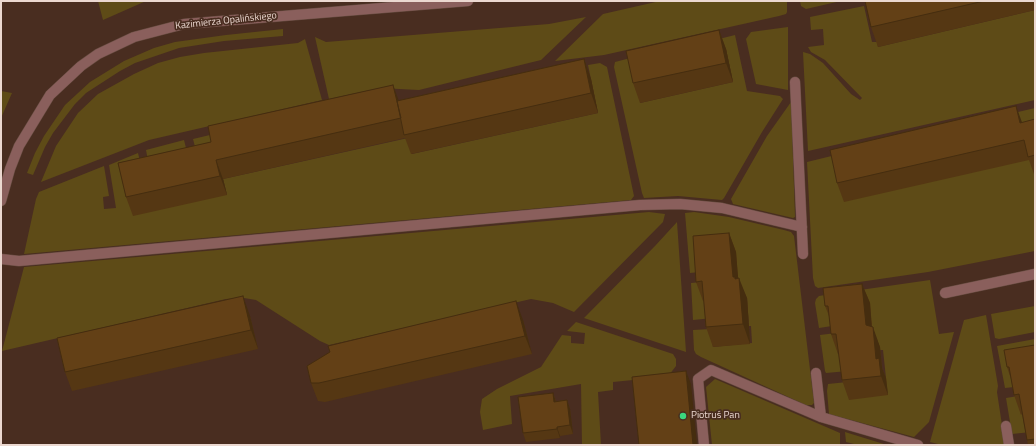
<!DOCTYPE html>
<html>
<head>
<meta charset="utf-8">
<style>
	body { margin:0 }
	#map { position:relative; width:1036px; height:446px; overflow:hidden; background:#492d20; font-family:"Titillium Web",sans-serif }
	canvas { display:block }
	.frame { position:absolute; inset:0; border:2px solid #ebd8d0; pointer-events:none }
</style>
</head>
<body>
<div id="map">
<canvas width="1036" height="446"></canvas>
<div class="frame"></div>
</div>
<script>
const ctx = document.querySelector('canvas').getContext('2d');
ctx.lineJoin = 'round';
function fill(path, color) { ctx.fillStyle = color; ctx.fill(path, 'evenodd'); }
const poly = rows => new Path2D(rows.map(r => 'M' + r).join(''));
function strokePath(path, color, width, dash) { ctx.strokeStyle = color; ctx.lineWidth = width; ctx.lineCap = dash ? 'butt' : 'round'; ctx.setLineDash(dash || []); ctx.stroke(path); }
function drawText(font, color, halo, rows, align = 'center') {
  ctx.font = font + ' "Titillium Web",sans-serif'; ctx.lineWidth = 3.5; ctx.setLineDash([]); ctx.textBaseline = 'middle'; ctx.strokeStyle = halo; ctx.fillStyle = color; for (const [text, x, y, turn = 0] of rows) {
    ctx.save(); ctx.translate(x, y); ctx.rotate((+turn || 0) * Math.PI / 180); ctx.textAlign = isNaN(turn) ? turn : align; if (halo) ctx.strokeText(text, 0, 0); ctx.fillText(text, 0, 0); ctx.restore();
  }
}
fill(poly([
	[98,1,146,1,103,20],
	[660,1,787,1,787,12,786,14,779,16,604,55,555,61,603,14],
	[800,1,841,1,806,9,801,6],
	[864,6,872,42,877,42,878,47,1035,10,1035,100,808,151,803,52,810,54,823,63,851,94,860,100,862,98,825,60,811,52,808,47,824,45,823,29,811,30,810,17],
	[586,17,541,60,419,90,380,88,329,99,315,37,326,42,549,24],
	[788,27,788,90,756,84,746,39,751,32],
	[283,29,283,36,224,41,179,48,135,63,120,71,86,93,75,104,53,133,45,147,33,175,27,173,35,153,44,136,65,105,90,82,124,61,154,48,175,42,226,35],
	[735,35,747,91,780,96,783,99,762,132,724,198,722,200,678,196,644,198,642,193,614,67,615,62,642,55,640,103,733,82,726,49,707,42],
	[305,39,322,100,149,140,41,182,56,146,78,113,98,94,134,74,158,63,180,57,204,53,298,43],
	[600,63,607,67,634,196,631,200,24,254,36,199,39,192,104,166,109,196,103,197,104,209,116,208,109,165,138,153,144,178,227,195,223,179,408,138,412,154,598,113,588,65],
	[1,91,12,93,1,118],
	[791,102,795,217,793,218,733,204,731,199,767,136],
	[1035,108,1035,140,1001,116],
	[231,130,200,166,193,139],
	[184,140,191,168,151,177,146,150],
	[852,151,1031,159,1035,177,1035,251,928,272,818,288,815,286,813,278,807,162],
	[649,212,665,214,663,222,574,312,553,303,531,299,329,345,320,341,256,300,244,298,226,299,2,351,24,267],
	[694,212,729,217,784,230,791,232,794,236,814,403,812,405,806,405,701,357,696,354,694,350,693,330,711,329,713,347,752,343,751,326,749,326,747,298,699,272,690,273,685,213],
	[677,222,686,352,584,318,655,246],
	[930,280,939,334,954,332,929,422,914,437,829,414,827,391,828,384,886,378,883,350,875,350,874,349,869,303,832,326,819,328,815,303,816,299,819,296,825,295],
	[702,282,703,301,712,300,713,318,693,320,691,283],
	[1035,306,1035,332,999,339,995,338,991,314],
	[986,315,998,386,997,392,1005,445,942,445,930,442,964,320],
	[576,322,673,354,676,359,676,366,669,375,663,377,613,382,613,390,598,392,601,445,582,445,581,384,510,396,512,424,483,430,480,412,482,399,497,389,541,367,562,335,571,336,571,343,584,344,585,333,567,331],
	[836,333,838,354,846,353,848,371,826,373,825,371,820,335],
	[1035,339,1035,365,1014,387,1005,388,997,346],
	[715,379,840,433,840,445,712,445,706,387],
	[1018,396,1021,414,1028,413,1031,432,1012,434,1006,398],
	[845,432,887,445,858,445,846,442]
]), '#5e4b17');
const service = poly([
	[945,293,1035,274]
]);
const pedestrian = poly([
	[795,82,803,254],
	[1,259,19,261,640,205,680,204,722,208,802,227],
	[816,373,821,417],
	[1006,426,1009,445],
	[704,445,698,379,711,370,821,417,918,445]
]);
const tertiary = poly([
	[1,201,10,169,19,146,50,95,81,66,98,54,134,37,184,24,468,1]
]);
strokePath(service, '#664c40', 11);
strokePath(pedestrian, '#664c40', 11);
strokePath(tertiary, '#664c40', 11);
strokePath(service, '#8a5f5c', 10);
strokePath(pedestrian, '#8a5f5c', 10);
strokePath(tertiary, '#8a5f5c', 10);
fill(poly([
	[865,1,1035,1,1035,10,878,47,871,27],
	[719,30,726,49,733,82,640,103,633,83],
	[584,59,591,79,598,113,411,154,405,138,223,179,227,195,133,216,126,197,118,163],
	[1035,119,1035,177,1029,160,844,202,837,183],
	[729,233,736,252,738,279,747,298,750,344,713,347,706,327,704,301,703,301,696,282],
	[862,284,870,303,872,327,880,347,882,368,886,378,888,395,849,400,842,380,839,354,838,354,831,334,829,316,825,306],
	[250,316,258,349,72,391,65,372],
	[523,320,532,354,325,402,318,401,311,383],
	[1035,345,1035,445,1028,445,1027,440,1022,414,1021,415,1014,395,1011,379,1007,367],
	[553,393,556,401,567,400,570,409,573,434,560,436,560,438,526,442,523,433]
]), '#553713');
fill(poly([
	[719,30,726,49,733,82,726,63],
	[584,59,591,79,598,113,591,93],
	[393,85,400,104,401,118],
	[1016,106,1023,125,1020,123],
	[216,160,223,179,227,195,220,176],
	[729,233,736,252,739,289,739,278,747,298,750,344,743,324,733,277],
	[862,284,870,303,873,345,866,325],
	[243,296,250,316,258,349,251,330],
	[516,301,523,320,532,354,525,336],
	[873,327,880,347,882,368,886,378,888,395,881,376,876,359],
	[686,371,691,384,697,445,693,445],
	[553,393,556,402,554,402],
	[567,400,570,409,573,434,570,425],
	[557,427,560,436,560,438,557,429]
]), '#452d0f');
const building = poly([
	[865,1,984,1,871,27,865,1],
	[719,30,726,63,633,83,626,51,719,30],
	[584,59,591,93,404,135,397,101,584,59],
	[393,85,401,118,216,160,220,176,126,197,118,163,211,142,208,126,393,85],
	[1016,106,1020,123,1035,119,1035,155,1028,157,1024,140,837,183,830,150,1016,106],
	[729,233,733,277,735,277,735,279,739,278,743,324,706,327,702,281,696,282,693,236,729,233],
	[862,284,866,325,873,327,876,359,879,358,881,376,842,380,836,334,831,334,828,306,825,306,823,288,862,284],
	[243,296,251,330,65,372,57,338,243,296],
	[516,301,525,336,319,383,311,383,307,366,330,352,328,346,516,301],
	[1035,345,1035,439,1027,440,1019,394,1014,395,1009,367,1007,367,1004,350,1035,345],
	[686,371,693,445,639,445,632,377,686,371],
	[553,393,554,402,567,400,570,425,557,427,557,429,523,433,518,397,553,393]
]);
fill(building, '#634016');
strokePath(building, '#452d0f', 1);
for (const [x, y, r, color] of [
	[683,416,4,"#3bd77e"]
]) { const dot = new Path2D(); dot.arc(x, y, r, 0, 2 * Math.PI); ctx.fillStyle = color; ctx.fill(dot); strokePath(dot, '#492d20', 1.5); }
drawText('10px', '#ebd8d0', '#492d20', [
	["Kazimierza Opalińskiego",226,21,-6]
]);
drawText('10px', '#ebd8d0', '#492d20', [
	["Piotruś Pan",691,416]
], 'left');
</script>
</body>
</html>
